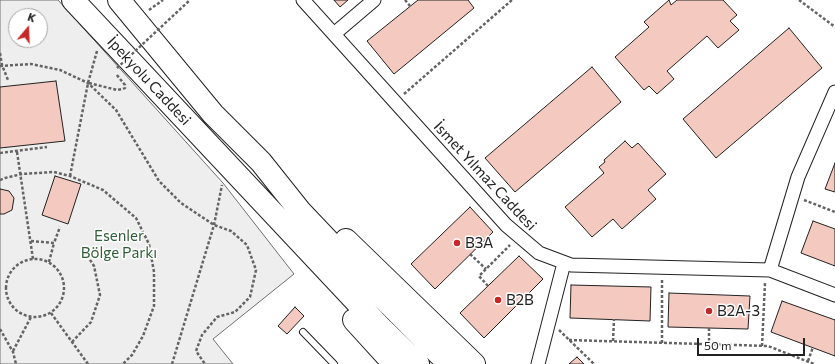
<!DOCTYPE html>
<html>
<head>
<meta charset="utf-8">
<style>
	body { margin:0 }
	#map { position:relative; width:835px; height:364px; overflow:hidden; background:#fff; font-family:Commissioner,sans-serif }
	canvas { display:block }
	.north { position:absolute; left:8px; top:8px; width:40px; height:40px; box-sizing:border-box; background:#fff; border:1px solid #a7a7a7; border-radius:50%; rotate:19deg; font-size:11px; font-weight:700; line-height:16px; text-align:center; color:#222 }
	.north::after { content:''; display:block; margin:auto; width:14px; height:18px; background:#c62828; clip-path:polygon(50% 0,100% 100%,50% 72%,0 100%) }
	.scale { position:absolute; left:697px; top:338px; width:108px; height:18px; box-sizing:border-box; border:2px solid #222; border-top:0; padding-left:5px; font-size:12px; line-height:14px; white-space:nowrap; color:#222; -webkit-text-stroke:3px #fff; paint-order:stroke }
</style>
</head>
<body>
<div id="map">
<canvas width="835" height="364"></canvas>
<div class="north">K</div>
<div class="scale">50 m</div>
</div>
<script>
const ctx = document.querySelector('canvas').getContext('2d');
ctx.lineJoin = 'round';
function fill(path, color) { ctx.fillStyle = color; ctx.fill(path, 'evenodd'); }
const poly = rows => new Path2D(rows.map(r => 'M' + r).join(''));
function strokePath(path, color, width, dash) { ctx.strokeStyle = color; ctx.lineWidth = width; ctx.lineCap = dash ? 'butt' : 'round'; ctx.setLineDash(dash || []); ctx.stroke(path); }
function drawText(font, color, halo, rows, align = 'center') {
  ctx.font = font + ' Commissioner,sans-serif'; ctx.lineWidth = 3; ctx.setLineDash([]); ctx.textBaseline = 'middle'; ctx.strokeStyle = halo; ctx.fillStyle = color; for (const [text, x, y, turn = 0] of rows) {
    ctx.save(); ctx.translate(x, y); ctx.rotate((+turn || 0) * Math.PI / 180); ctx.textAlign = isNaN(turn) ? turn : align; if (halo) ctx.strokeText(text, 0, 0); ctx.fillText(text, 0, 0); ctx.restore();
  }
}
const green = poly([
	[0,0,58,0,223,183,294,274,213,339,233,364,0,364,0,0],
	[16,16,40,16,40,40,16,40,16,16]
]);
fill(green, '#eee');
strokePath(green, '#6f6f6f', 1);
const building = poly([
	[334,0,348,0,340,7,334,0],
	[418,0,468,0,474,8,394,74,367,41,418,0],
	[669,0,671,5,677,0,723,0,737,15,730,21,739,30,718,48,707,36,667,71,674,79,657,94,649,86,644,90,615,57,649,27,644,22,669,0],
	[789,28,822,68,716,158,683,119,789,28],
	[592,67,621,102,515,192,485,158,592,67],
	[56,81,65,141,0,148,0,87,56,81],
	[625,141,632,148,638,143,666,174,648,190,656,199,622,229,613,219,592,237,565,207,604,173,599,167,605,162,604,160,625,141],
	[835,163,835,192,825,189,835,163],
	[55,176,81,184,68,224,42,215,55,176],
	[0,189,9,191,14,198,12,210,4,214,0,214,0,189],
	[470,207,493,232,435,289,411,264,470,207],
	[813,221,835,229,835,266,801,253,813,221],
	[519,256,543,279,484,338,460,313,519,256],
	[571,285,651,287,650,321,570,318,571,285],
	[669,293,750,296,748,329,668,327,669,293],
	[782,301,835,320,835,356,771,332,782,301],
	[295,307,304,316,287,334,278,326,295,307],
	[577,357,584,364,569,364,577,357]
]);
fill(building, '#f3c9c0');
strokePath(building, '#222', 1);
const lane = poly([
	[303,332,334,364]
]);
const street = poly([
	[303,0,506,225,539,253,571,265,770,270,835,295],
	[334,34,374,0],
	[770,270,798,177,835,92],
	[538,364,564,263]
]);
const highway = poly([
	[73,0,381,328,418,364],
	[119,0,213,114,261,162,300,211,375,290,449,364],
	[346,240,474,364],
	[354,320,394,364]
]);
strokePath(lane, '#222', 8);
strokePath(street, '#222', 15);
strokePath(highway, '#222', 24);
strokePath(poly([
	[405,0,410,6],
	[799,0,835,27],
	[149,10,163,0],
	[0,53,2,65,8,80],
	[0,66,31,64,60,70,88,83,116,110,159,181,181,203,214,225,231,231,247,245,256,270,250,297,235,312,217,317,202,335,196,351,205,364],
	[89,83,117,90,123,89,125,88,125,85,116,74],
	[404,94,512,0],
	[17,152,33,259],
	[0,153,47,147],
	[70,176,88,83,97,51],
	[0,180,5,178,22,174,54,172,70,176,103,190,136,218,149,244,154,272,154,306,143,336,132,355,123,364],
	[804,200,835,212],
	[31,241,54,243,60,227],
	[470,254,486,269],
	'6 288a29 29 0 1 1 58 0a29 29 0 1 1-58 0Z',
	[49,262,54,243],
	[488,286,479,276,510,245],
	[51,313,88,364],
	[709,328,709,345],
	[0,329,13,352,16,364],
	[559,330,594,364],
	[569,340,768,346,814,364],
	[613,341,614,319],
	[72,342,91,322,100,295,94,266,83,249],
	[662,343,662,280],
	[762,346,765,283],
	[13,351,31,317],
	[808,361,813,347],
	[172,364,214,225,222,185]
]), '#646464', 2.5, [3, 2]);
strokePath(lane, '#fff', 6);
strokePath(street, '#fff', 13);
strokePath(highway, '#fff', 22);
strokePath(poly([
	[117,68,190,0]
]), '#646464', 2.5, [3, 2]);
for (const [x, y, r, color] of [
	[457,243,4,"#c62828"],
	[498,300,4,"#c62828"],
	[709,311,4,"#c62828"]
]) { const dot = new Path2D(); dot.arc(x, y, r, 0, 2 * Math.PI); ctx.fillStyle = color; ctx.fill(dot); strokePath(dot, '#fff', 1.5); }
drawText('15px', '#222', '#fff', [
	["İpekyolu Caddesi",149,81,47],
	["İsmet Yılmaz Caddesi",485,176,47]
]);
drawText('15px', '#2f5e38', '#fff', [
	["Esenler",119,236],
	["Bölge Parkı",119,253]
]);
drawText('15px', '#222', '#fff', [
	["B3A",465,243],
	["B2B",506,300],
	["B2A-3",717,311]
], 'left');
</script>
</body>
</html>
